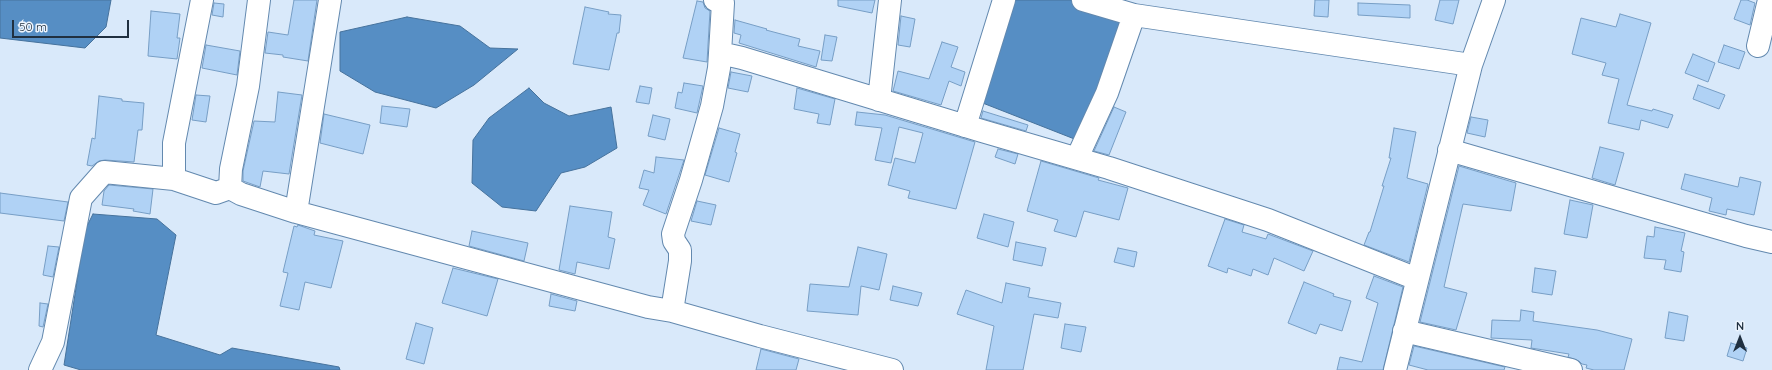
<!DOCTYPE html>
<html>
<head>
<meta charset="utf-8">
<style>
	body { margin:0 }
	#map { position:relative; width:1772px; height:370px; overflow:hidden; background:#d9e9fa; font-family:Quicksand,sans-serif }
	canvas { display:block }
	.north { position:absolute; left:1720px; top:318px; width:40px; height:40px; -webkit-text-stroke:3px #edf5fe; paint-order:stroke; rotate:0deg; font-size:11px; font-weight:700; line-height:16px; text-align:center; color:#203040 }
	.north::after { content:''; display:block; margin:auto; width:14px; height:18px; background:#203040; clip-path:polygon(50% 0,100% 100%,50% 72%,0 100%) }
	.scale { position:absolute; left:12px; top:20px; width:117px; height:18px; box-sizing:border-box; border:2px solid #203040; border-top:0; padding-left:5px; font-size:12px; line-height:14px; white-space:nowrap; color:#203040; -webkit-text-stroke:3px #edf5fe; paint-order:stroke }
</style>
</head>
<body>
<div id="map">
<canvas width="1772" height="370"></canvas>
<div class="north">N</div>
<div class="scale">50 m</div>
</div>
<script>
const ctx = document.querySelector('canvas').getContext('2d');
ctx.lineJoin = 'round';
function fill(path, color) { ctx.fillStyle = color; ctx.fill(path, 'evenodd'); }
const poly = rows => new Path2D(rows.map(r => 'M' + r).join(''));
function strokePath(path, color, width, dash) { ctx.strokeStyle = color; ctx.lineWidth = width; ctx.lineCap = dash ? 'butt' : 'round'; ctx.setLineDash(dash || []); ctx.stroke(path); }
const water = poly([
	[0,0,111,0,106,27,85,48,0,38,0,0],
	[1004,0,1082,0,1126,25,1077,140,975,100,1004,0],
	[407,17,460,26,490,48,518,49,474,85,436,108,375,92,340,71,340,32,407,17],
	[529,88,544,103,569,116,611,107,617,148,585,167,561,173,536,211,502,207,472,183,473,140,489,118,529,88],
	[93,214,157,219,176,235,156,335,220,355,232,348,339,367,340,370,81,370,64,365,85,230,93,214]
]);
fill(water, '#568ec4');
strokePath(water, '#46729c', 1);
const building = poly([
	[294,0,317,0,308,61,283,57,283,55,265,53,268,32,288,35,294,0],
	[838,0,875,0,872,13,838,6,838,0],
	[1315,0,1329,0,1328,17,1314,16,1315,0],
	[1440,0,1459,0,1453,24,1435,20,1440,0],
	[1741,0,1747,0,1755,3,1750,25,1734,19,1741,0],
	[697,1,703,2,705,8,710,11,707,62,683,58,697,1],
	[214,3,224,4,223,17,212,15,214,3],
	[1358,3,1410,5,1410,18,1358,15,1358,3],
	[585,7,609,12,608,14,621,15,619,33,617,33,609,70,573,64,585,7],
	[151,11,180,14,177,38,180,38,177,59,148,56,151,11],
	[1620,14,1651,23,1627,105,1652,111,1653,109,1673,115,1668,128,1641,120,1639,130,1608,123,1619,79,1602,75,1606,63,1572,54,1581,18,1616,27,1620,14],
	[901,16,915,19,910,47,898,45,901,16],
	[735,20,767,29,766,30,800,39,798,46,820,51,816,67,739,43,741,35,734,33,735,20],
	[825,35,837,37,832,61,821,60,825,35],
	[942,42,958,47,951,67,965,72,961,86,949,81,941,105,893,91,898,71,929,79,942,42],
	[206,45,240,51,237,75,202,68,206,45],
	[1724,45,1745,52,1739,69,1718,62,1724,45],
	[1693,54,1715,63,1708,82,1685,73,1693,54],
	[731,72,752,76,748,92,728,88,731,72],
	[684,83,703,86,697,113,675,108,678,92,682,93,684,83],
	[1698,85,1725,95,1719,109,1693,99,1698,85],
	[640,86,652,88,649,104,636,102,640,86],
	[797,88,835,99,830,125,817,123,819,114,794,109,797,88],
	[278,92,302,95,289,174,263,171,260,187,243,181,243,171,254,121,275,122,278,92],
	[196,95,210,96,206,122,192,120,196,95],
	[99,96,122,99,122,101,144,103,142,130,138,130,134,162,105,160,99,161,92,166,87,165,92,138,95,139,99,96],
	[382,106,410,109,407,127,380,123,382,106],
	[1114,107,1126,112,1109,155,1094,151,1114,107],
	[983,111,1028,125,1026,131,981,118,983,111],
	[857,112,885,115,975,142,956,209,908,198,910,191,888,185,895,158,915,163,923,133,899,127,891,163,875,160,882,128,855,125,857,112],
	[324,114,370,125,363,154,320,143,324,114],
	[653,115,670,119,665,140,648,136,653,115],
	[1471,117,1488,120,1485,137,1467,133,1471,117],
	[719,128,740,134,735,152,737,153,729,182,705,175,719,128],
	[1394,128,1416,132,1407,178,1428,184,1409,262,1364,245,1369,232,1370,232,1384,186,1382,186,1391,158,1389,158,1394,128],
	[1600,147,1624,153,1615,185,1592,178,1600,147],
	[998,149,1018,154,1015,164,995,157,998,149],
	[656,157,684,160,666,214,643,205,649,190,639,188,644,170,654,173,656,157],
	[1041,161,1099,178,1098,180,1128,188,1119,220,1084,211,1076,237,1054,231,1058,220,1027,211,1041,161],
	[1459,166,1516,183,1511,211,1463,204,1444,287,1467,293,1456,330,1420,322,1459,166],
	[1685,174,1738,187,1740,177,1761,182,1754,215,1727,209,1726,215,1709,211,1712,198,1681,189,1685,174],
	[109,185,153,189,150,214,133,211,134,209,102,205,104,191,109,185],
	[0,193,68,202,64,221,0,213,0,193],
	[1570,200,1593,205,1587,238,1564,234,1570,200],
	[697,201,716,205,711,225,691,221,697,201],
	[570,206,612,212,608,237,615,239,609,269,577,262,575,274,559,270,570,206],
	[984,214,1014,222,1008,247,977,238,984,214],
	[1225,219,1244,225,1242,232,1266,239,1268,234,1313,251,1304,271,1274,258,1268,275,1253,269,1251,276,1228,268,1227,273,1208,266,1225,219],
	[298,225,315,231,314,235,343,241,331,288,305,282,299,310,280,306,288,273,283,272,294,226,297,227,298,225],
	[1655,227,1685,233,1681,251,1684,252,1681,272,1664,269,1666,260,1644,258,1647,236,1654,237,1655,227],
	[472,231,528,243,524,261,469,246,472,231],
	[1016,242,1046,248,1042,266,1013,260,1016,242],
	[48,246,59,247,53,277,43,275,48,246],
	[858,247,887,254,879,290,861,286,858,315,807,311,810,284,849,287,858,247],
	[1118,248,1137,252,1134,267,1114,262,1118,248],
	[453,268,498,279,487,316,442,303,453,268],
	[1535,268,1556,271,1552,295,1532,292,1535,268],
	[1374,276,1403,287,1383,370,1337,370,1340,357,1362,362,1378,303,1366,298,1374,276],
	[1304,282,1334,294,1333,296,1351,301,1342,331,1320,324,1316,334,1288,323,1304,282],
	[1006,283,1030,288,1028,297,1061,303,1058,318,1034,314,1023,370,986,370,994,326,957,314,966,290,1002,303,1006,283],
	[893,286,922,293,918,306,890,300,893,286],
	[551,294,577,301,575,311,549,306,551,294],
	[40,303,48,304,43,327,39,326,40,303],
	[1521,310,1534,312,1533,321,1597,330,1632,339,1624,370,1594,370,1586,368,1587,365,1582,364,1579,361,1568,357,1569,354,1531,348,1532,340,1491,338,1492,320,1520,321,1521,310],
	[1669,312,1688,316,1684,341,1665,338,1669,312],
	[416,323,433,328,424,364,406,359,416,323],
	[1065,324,1086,327,1081,352,1061,348,1065,324],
	[1731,343,1747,348,1743,361,1727,356,1731,343],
	[1414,346,1505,367,1504,370,1428,370,1409,365,1414,346],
	[761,349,799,359,796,370,756,370,761,349]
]);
fill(building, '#b0d2f5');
strokePath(building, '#779ec5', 1);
const minor = poly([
	[202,0,174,143,174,179,216,193,230,188],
	[259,0,248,86,231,169,230,188,241,194,296,212,585,290,648,307,672,311,760,336,892,370],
	[715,0,723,3,720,53],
	[1083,0,1134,15,1471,65],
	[1758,46,1769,0],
	[879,100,890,0],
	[965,126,1004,0],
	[1449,150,1746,236,1772,242],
	[1077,158,1107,93,1134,15],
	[296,212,330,0],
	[672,311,680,261,680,250,674,241,673,234,691,180,712,106,719,68,720,53,742,58,982,131,1109,168,1268,220,1417,279],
	[1404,331,1571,370],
	[40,370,53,342,81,198,104,172,174,179],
	[1395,370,1471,65,1494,0]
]);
strokePath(minor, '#6389af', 24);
strokePath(minor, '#fff', 22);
</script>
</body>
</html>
